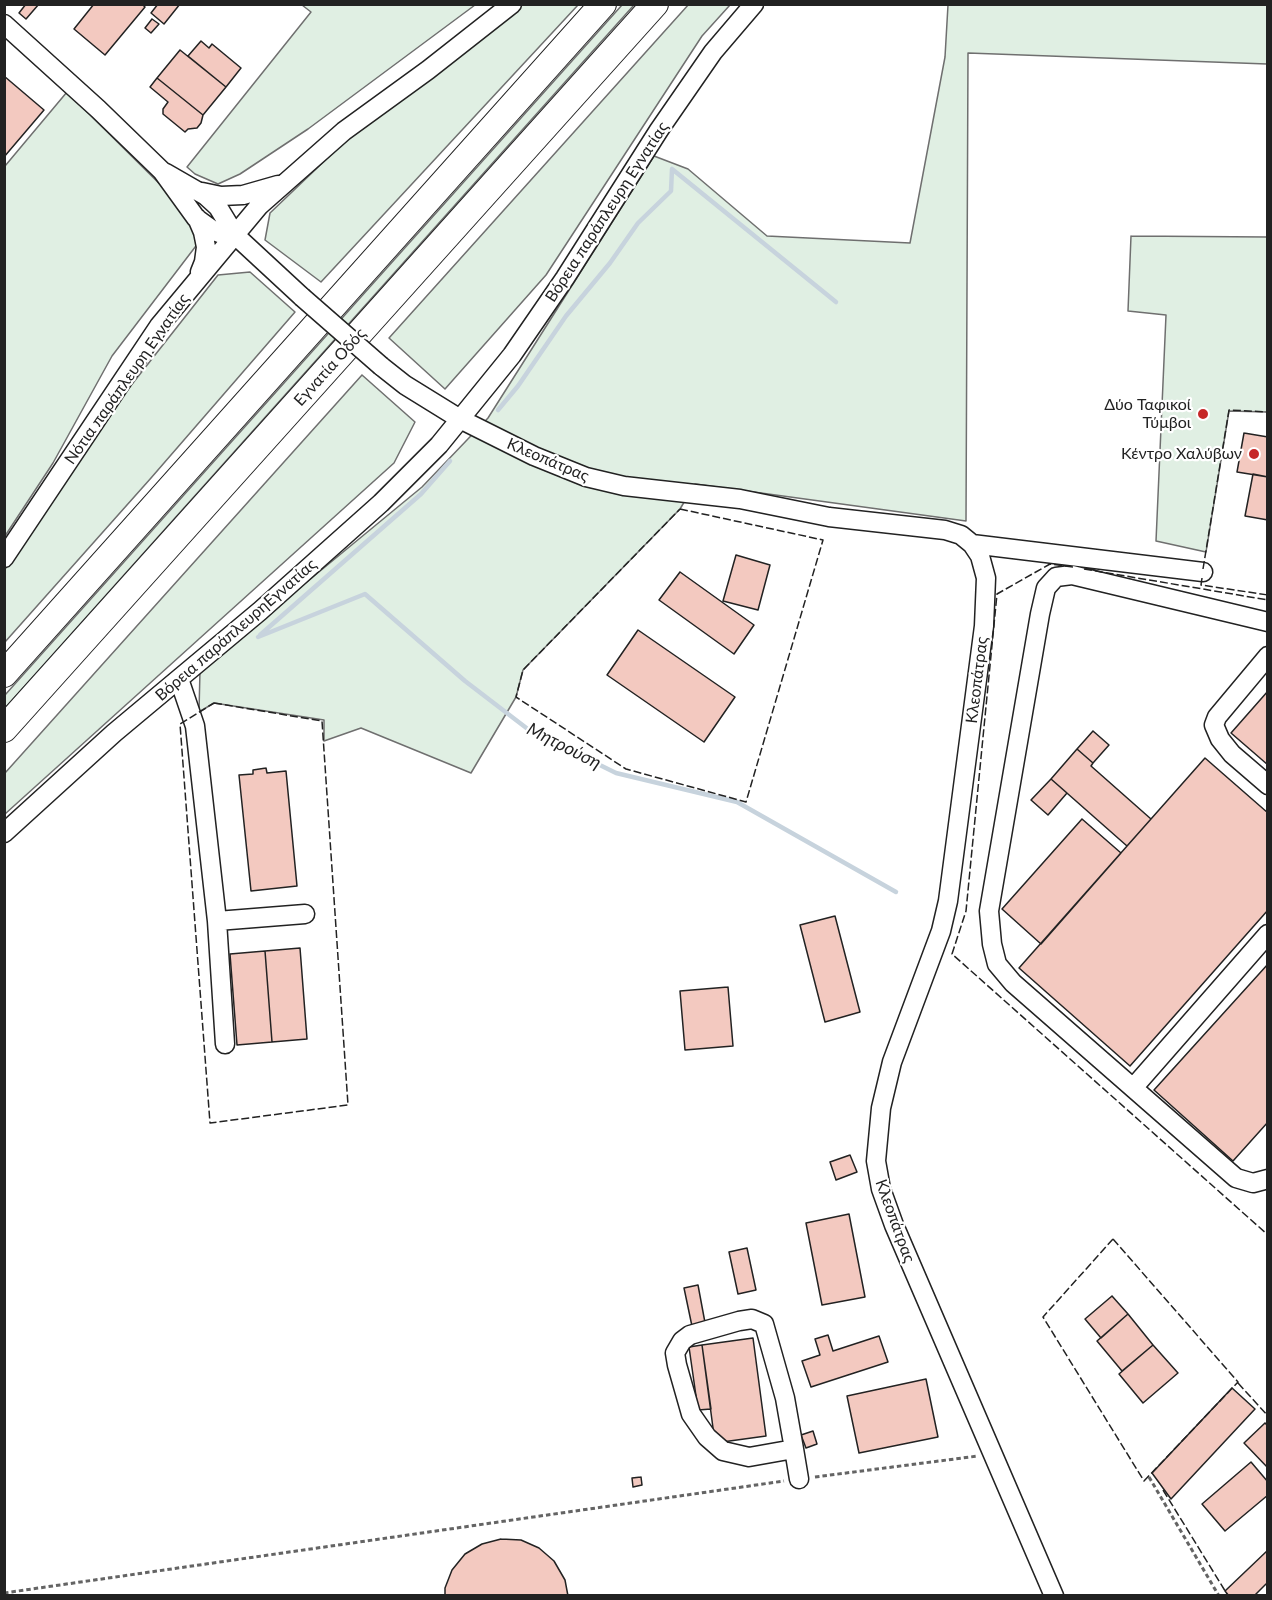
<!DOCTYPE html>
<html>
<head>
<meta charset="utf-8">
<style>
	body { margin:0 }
	#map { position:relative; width:1272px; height:1600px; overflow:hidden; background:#fff; font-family:Lato,sans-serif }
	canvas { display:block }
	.frame { position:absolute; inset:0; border:6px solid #222; pointer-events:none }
</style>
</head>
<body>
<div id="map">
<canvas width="1272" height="1600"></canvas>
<div class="frame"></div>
</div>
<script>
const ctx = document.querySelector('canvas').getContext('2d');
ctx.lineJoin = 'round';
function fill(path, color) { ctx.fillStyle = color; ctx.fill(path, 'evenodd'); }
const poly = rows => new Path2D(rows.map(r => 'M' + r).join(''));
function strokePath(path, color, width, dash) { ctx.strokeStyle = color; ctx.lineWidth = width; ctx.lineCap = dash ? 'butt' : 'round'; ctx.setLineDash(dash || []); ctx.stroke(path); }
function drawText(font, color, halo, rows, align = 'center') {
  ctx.font = font + ' Lato,sans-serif'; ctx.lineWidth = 4.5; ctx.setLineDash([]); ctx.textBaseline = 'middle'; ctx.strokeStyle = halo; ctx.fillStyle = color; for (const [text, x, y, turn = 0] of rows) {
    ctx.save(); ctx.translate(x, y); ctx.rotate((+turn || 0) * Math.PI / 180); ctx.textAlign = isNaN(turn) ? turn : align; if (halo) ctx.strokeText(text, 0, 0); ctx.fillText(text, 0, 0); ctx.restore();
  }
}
const green = poly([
	[689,4,730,5,702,36,546,275,445,389,389,338,689,4],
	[302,5,475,5,308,129,240,174,218,184,195,174,187,167,311,12,302,5],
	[518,5,578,5,321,282,265,240,270,213,360,127,518,5],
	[622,5,634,5,5,708,5,695,622,5],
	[948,5,1267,5,1267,64,968,53,966,521,695,484,680,509,523,670,516,697,471,773,361,728,324,741,324,720,214,703,199,712,200,670,422,487,488,418,654,156,688,169,767,236,910,243,945,57,948,5],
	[67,92,191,215,202,238,112,356,53,463,5,536,5,166,67,92],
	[1131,236,1267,237,1267,412,1229,411,1206,552,1156,541,1166,315,1128,311,1131,236],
	[250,272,295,312,151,478,5,642,5,569,107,416,218,275,250,272],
	[362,375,415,422,394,463,5,814,5,773,362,375]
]);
fill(green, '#e0efe3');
strokePath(green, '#6f6f6f', 1.5);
strokePath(poly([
	[672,169,836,302],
	[498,410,518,386,566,316,610,263,638,223,671,191,672,169],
	[260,635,421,494,450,461],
	[258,637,365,594,465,681,529,730,616,773,737,802,896,892]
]), '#c7d3dd', 4.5);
const building = poly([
	[26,4,39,4,26,19,19,13,26,4],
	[94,4,142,4,145,7,105,55,74,29,94,4],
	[158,4,180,4,164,24,151,13,158,4],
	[152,19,159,24,151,33,145,28,152,19],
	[201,41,209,48,212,44,241,68,226,87,188,56,201,41],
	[180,50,226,87,203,115,157,78,180,50],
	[4,76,44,110,4,157,4,76],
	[157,78,203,115,201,123,197,128,188,129,185,132,163,114,163,109,168,102,150,87,157,78],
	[1244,433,1268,437,1268,477,1237,472,1244,433],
	[1253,474,1268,477,1268,520,1245,516,1253,474],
	[736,555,770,565,758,610,723,601,736,555],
	[680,572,754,625,734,654,659,600,680,572],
	[638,630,735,697,704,742,607,675,638,630],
	[1268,691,1268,765,1231,733,1268,691],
	[1093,731,1109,745,1093,763,1077,749,1093,731],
	[1077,749,1093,763,1091,766,1151,819,1127,846,1051,779,1077,749],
	[1205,758,1268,813,1268,910,1130,1066,1019,968,1205,758],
	[266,768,267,773,286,771,297,886,251,891,239,775,253,774,253,770,266,768],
	[1051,779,1067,793,1048,815,1031,800,1051,779],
	[1082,819,1121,853,1041,944,1002,909,1082,819],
	[835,916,860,1012,825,1022,800,925,835,916],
	[300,948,307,1039,272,1042,265,951,300,948],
	[265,951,272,1042,237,1045,230,954,265,951],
	[1268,964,1268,1122,1233,1161,1154,1090,1268,964],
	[728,987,733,1046,685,1050,680,991,728,987],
	[850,1155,857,1172,836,1180,830,1162,850,1155],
	[849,1214,865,1297,822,1305,806,1223,849,1214],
	[747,1248,756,1290,738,1294,729,1252,747,1248],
	[698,1285,706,1328,693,1331,684,1288,698,1285],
	[1112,1296,1128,1314,1101,1338,1085,1319,1112,1296],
	[1128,1314,1153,1345,1122,1371,1097,1341,1128,1314],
	[828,1335,833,1351,879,1336,888,1362,811,1387,802,1361,820,1355,815,1339,828,1335],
	[753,1338,766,1436,715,1443,702,1345,753,1338],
	[702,1345,711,1409,698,1410,689,1347,702,1345],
	[1153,1345,1178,1373,1143,1403,1119,1374,1153,1345],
	[926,1379,938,1437,859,1453,847,1396,926,1379],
	[1232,1388,1255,1409,1171,1499,1152,1473,1232,1388],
	[1265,1423,1268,1426,1268,1468,1244,1443,1265,1423],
	[813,1431,817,1444,806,1448,801,1435,813,1431],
	[1251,1462,1268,1482,1268,1495,1225,1531,1202,1504,1251,1462],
	[641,1477,642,1485,633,1487,632,1478,641,1477],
	[501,1539,521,1540,539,1548,554,1561,565,1580,568,1596,445,1596,445,1588,452,1570,465,1554,482,1544,501,1539],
	[1268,1550,1268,1586,1266,1584,1254,1596,1229,1596,1225,1591,1268,1550]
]);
fill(building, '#f3c9c0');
strokePath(building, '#222', 1.5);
const minor = poly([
	[4,24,98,109,162,171,196,218,214,231,224,235,235,235],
	[166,173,206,196,218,207,235,235,302,297],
	[202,192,221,196,243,195,278,185],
	[197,218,203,232,206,247,204,262,200,272],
	[381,366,405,385,460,419,534,456,586,477,624,486,740,499,829,517,945,530,961,535,972,544,980,556,986,578,984,626,948,901,941,931,892,1062,881,1108,876,1161,881,1189,894,1225,1054,1596],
	[972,544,1203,572],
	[4,558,159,326,259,206,344,131,428,70,512,4],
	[1268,622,1072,575,1056,577,1046,588,1040,614,989,911,992,944,997,964,1013,983,1236,1178,1253,1183,1268,1179],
	[1268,656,1217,717,1214,725,1220,739,1232,754,1268,785],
	[179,679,195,726,217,921,225,1044],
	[4,833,114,733,260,611,381,503,439,445,512,355,565,278,659,130,713,52,754,4],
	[217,921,305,914],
	[1133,1088,1268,934],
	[794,1449,749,1457,723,1451,707,1437,691,1414,677,1365,675,1353,682,1341,690,1335,739,1321,752,1319,764,1324,785,1398,794,1449,799,1479]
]);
const highway = poly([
	[4,674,603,4],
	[4,729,655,4]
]);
strokePath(minor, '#222', 21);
strokePath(highway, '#222', 28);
strokePath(poly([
	[815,1477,978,1456],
	[1149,1477,1219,1596],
	[4,1593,784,1481]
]), '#646464', 3, [4.5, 3]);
strokePath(minor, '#fff', 18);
strokePath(highway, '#fff', 26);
const minorBridge = poly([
	[302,297,381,366]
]);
strokePath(minorBridge, '#222', 21, []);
strokePath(minorBridge, '#fff', 18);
strokePath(poly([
	[680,509,823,540,746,802,626,769,516,697,523,670,680,509],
	[1073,567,1050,564,997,594,966,911,952,954,1268,1235],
	[1084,569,1268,600],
	[1203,569,1229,410,1268,412],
	[1202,578,1201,585,1268,595],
	[214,703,322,721,348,1105,210,1123,180,724,214,703],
	[1113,1239,1238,1382,1144,1481,1043,1317,1113,1239],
	[1238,1383,1268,1416],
	[1163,1490,1227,1594]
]), '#222', 1.5, [8, 3]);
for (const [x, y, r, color] of [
	[1203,414,6,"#c62828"],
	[1254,454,6,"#c62828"]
]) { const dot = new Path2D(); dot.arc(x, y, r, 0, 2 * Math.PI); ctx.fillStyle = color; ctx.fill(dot); strokePath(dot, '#fff', 2); }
drawText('16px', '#222', '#fff', [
	["Βόρεια παράπλευρη Εγνατίας",607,212,-57],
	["Εγνατία Οδός",330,367,-48],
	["Νότια παράπλευρη Εγνατίας",127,379,-55],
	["Κλεοπάτρας",548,460,23],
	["Βόρεια παράπλευρηΕγνατίας",236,630,-41],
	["Κλεοπάτρας",977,680,-83],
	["Κλεοπάτρας",895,1221,70]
]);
drawText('16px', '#222', '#fff', [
	["Δύο Ταφικοί",1191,405],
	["Τύμβοι",1191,423],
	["Κέντρο Χαλύβων",1242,454]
], 'right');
drawText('italic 18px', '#222', '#fff', [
	["Μητρούση",564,746,27]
]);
</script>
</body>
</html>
